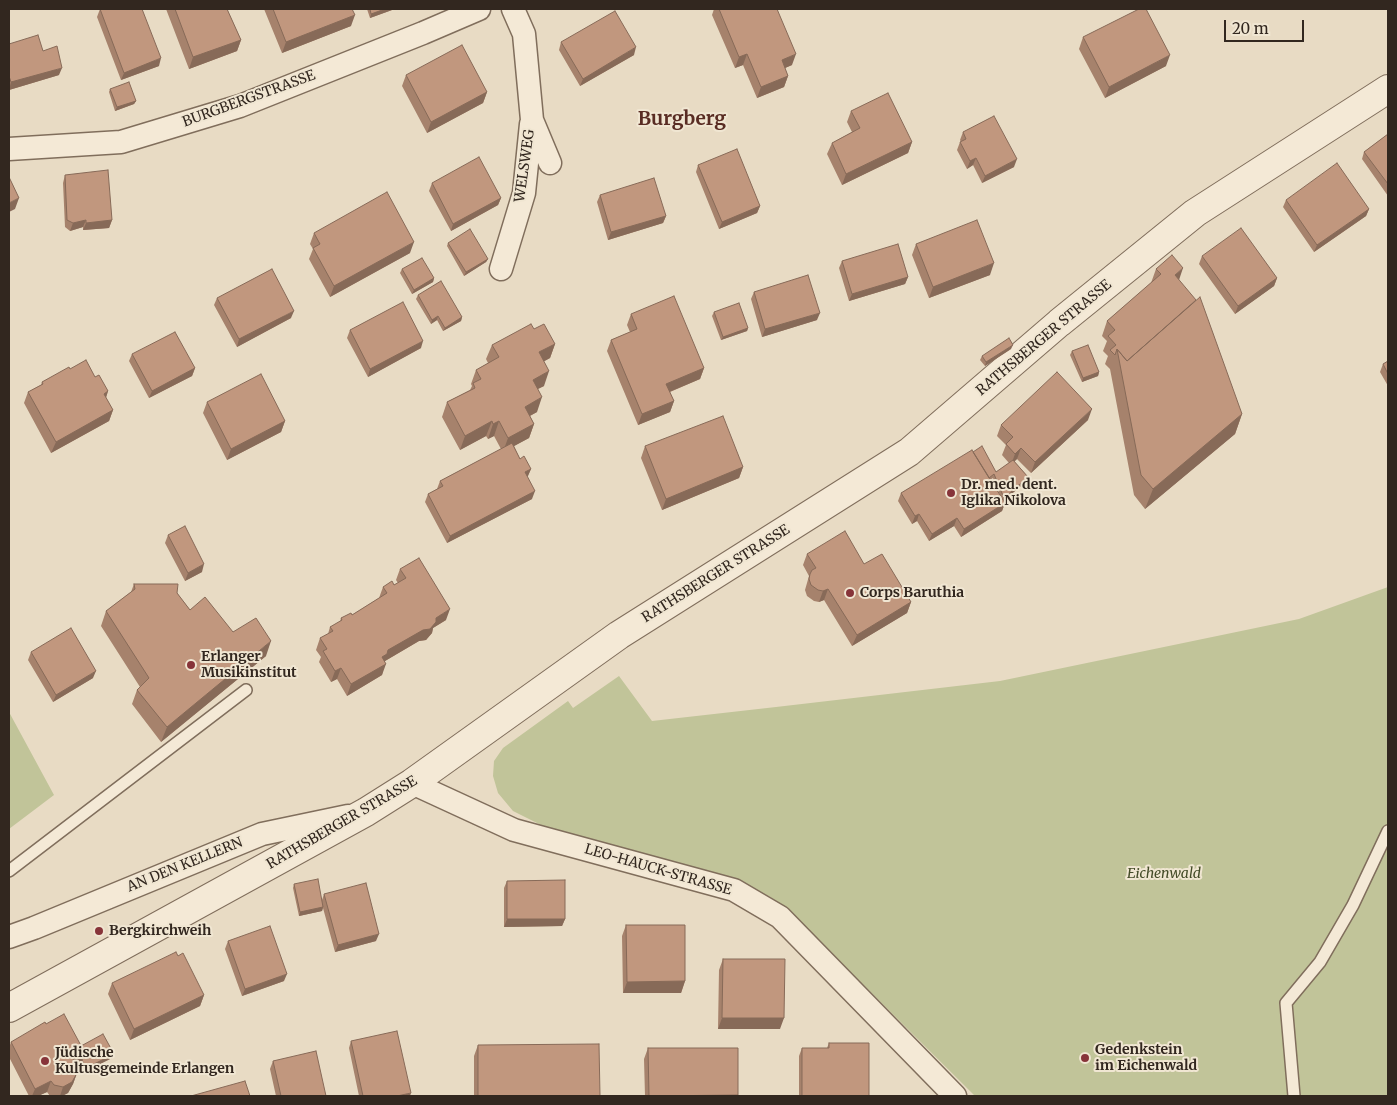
<!DOCTYPE html>
<html>
<head>
<meta charset="utf-8">
<style>
	body { margin:0 }
	#map { position:relative; width:1397px; height:1105px; overflow:hidden; background:#e8dbc4; font-family:Merriweather,serif }
	canvas { display:block }
	.frame { position:absolute; inset:0; border:10px solid #32271f; pointer-events:none }
	.scale { position:absolute; left:1224px; top:20px; width:80px; height:22px; box-sizing:border-box; border:2px solid #32271f; border-top:0; padding-left:6px; font-size:15px; line-height:18px; white-space:nowrap; color:#32271f; -webkit-text-stroke:4px #f0e6d2; paint-order:stroke }
</style>
</head>
<body>
<div id="map">
<canvas width="1397" height="1105"></canvas>
<div class="frame"></div>
<div class="scale">20 m</div>
</div>
<script>
const ctx = document.querySelector('canvas').getContext('2d');
ctx.lineJoin = 'round';
function fill(path, color) { ctx.fillStyle = color; ctx.fill(path, 'evenodd'); }
const poly = rows => new Path2D(rows.map(r => 'M' + r).join(''));
function strokePath(path, color, width, dash) { ctx.strokeStyle = color; ctx.lineWidth = width; ctx.lineCap = dash ? 'butt' : 'round'; ctx.setLineDash(dash || []); ctx.stroke(path); }
function drawText(font, color, halo, rows, align = 'center') {
  ctx.font = font + ' Merriweather,serif'; ctx.lineWidth = 4; ctx.setLineDash([]); ctx.textBaseline = 'middle'; ctx.strokeStyle = halo; ctx.fillStyle = color; for (const [text, x, y, turn = 0] of rows) {
    ctx.save(); ctx.translate(x, y); ctx.rotate((+turn || 0) * Math.PI / 180); ctx.textAlign = isNaN(turn) ? turn : align; if (halo) ctx.strokeText(text, 0, 0); ctx.fillText(text, 0, 0); ctx.restore();
  }
}
fill(poly([
	[1388,587,1388,1095,1385,1096,975,1096,791,913,770,897,747,885,547,828,513,811,498,793,493,776,494,761,503,748,568,701,573,708,619,676,652,721,776,707,1000,681,1299,619],
	[9,712,54,795,9,829]
]), '#c1c499');
const service = poly([
	[9,871,246,690],
	[1294,1096,1286,1003,1320,962,1353,905,1388,831]
]);
const minor = poly([
	[513,9,524,34,532,120,550,163],
	[9,149,121,142,240,106,423,33,479,9],
	[501,269,524,193,531,124],
	[412,783,514,830,734,890,780,917,955,1096],
	[9,937,34,928,262,834,348,816]
]);
const tertiary = poly([
	[9,1008,366,812,412,783,619,635,909,452,1059,323,1195,213,1388,89]
]);
strokePath(service, '#806e5c', 14);
strokePath(minor, '#806e5c', 25);
strokePath(tertiary, '#806e5c', 30);
strokePath(service, '#f4e9d6', 11);
strokePath(minor, '#f4e9d6', 22);
strokePath(tertiary, '#f4e9d6', 28);
fill(poly([
	[100,9,159,66,121,80,97,17],
	[166,9,227,9,241,40,237,51,189,69],
	[264,9,352,9,351,26,282,53],
	[367,9,392,9,392,10,370,18],
	[714,9,777,9,792,65,785,68,788,76,784,87,757,98,743,65,735,68,712,15],
	[1083,37,1166,66,1105,98,1079,49],
	[561,42,634,55,580,86,559,50],
	[9,44,43,51,59,75,9,90],
	[406,75,487,92,483,103,427,133,402,86],
	[110,89,136,101,134,104,115,111,109,92],
	[851,111,912,142,908,153,842,185,827,154,832,143,852,132,847,122],
	[963,132,1014,167,982,183,973,165,967,169,957,150,960,142,961,142,960,140],
	[1388,134,1388,196,1362,159,1364,152],
	[698,165,760,206,757,213,719,229,696,172],
	[65,175,112,220,109,228,83,230,83,227,70,231,65,227,63,183],
	[432,183,501,198,498,205,451,231,429,191],
	[600,195,666,216,663,223,608,240,597,202],
	[1286,200,1369,209,1366,216,1314,252,1283,207],
	[314,233,410,253,330,297,309,259,313,249,310,244],
	[448,243,488,259,486,262,464,276,447,246],
	[916,244,990,275,929,298,912,255],
	[1202,256,1277,278,1274,286,1235,314,1199,264],
	[842,261,908,277,905,284,849,301,839,268],
	[402,269,434,278,433,282,412,294,400,273],
	[1156,269,1179,280,1242,414,1235,434,1145,509,1134,495,1110,369,1105,364,1108,356,1103,351,1107,341,1102,336,1107,321,1151,283],
	[754,292,817,320,762,337,751,299],
	[418,295,462,317,461,321,443,331,437,320,431,324,416,299],
	[217,298,291,318,237,347,214,305],
	[714,312,748,328,747,331,721,340,712,316],
	[631,314,704,368,700,379,670,392,674,401,670,412,638,425,607,351,611,340,630,332,627,325],
	[534,329,555,344,550,358,544,361,544,386,538,389,537,412,530,416,534,424,529,438,514,446,520,459,531,469,527,477,532,499,447,543,425,502,428,494,437,489,440,481,501,449,494,436,488,439,486,436,460,450,442,417,447,402,470,390,472,386,471,384,476,370,488,363,486,359,492,345],
	[350,330,421,348,368,377,347,338],
	[1011,349,985,366,980,360,982,356],
	[1072,351,1099,372,1098,376,1082,382,1070,355],
	[132,354,195,368,192,376,149,398,129,361],
	[1388,361,1388,386,1380,372,1383,364],
	[70,369,95,377,108,391,106,398,113,410,109,421,51,453,24,403,28,392,41,385,42,382],
	[207,402,285,421,281,432,227,460,203,413],
	[1088,420,1031,473,1017,459,1014,461,1028,477,1027,481,1003,501,1005,503,1002,511,961,537,954,526,929,541,917,521,912,524,898,501,901,493,973,452,996,472,1009,463,1002,455,1006,445,997,436,1001,425],
	[993,478,1000,495,990,480],
	[645,446,743,467,739,478,662,510,641,458],
	[168,535,202,572,185,581,165,543],
	[807,554,864,564,911,602,907,613,852,646,824,600,819,602,814,601,807,596,805,590,809,576,803,565],
	[400,569,446,620,433,628,432,633,426,640,419,641,385,661,382,675,347,696,337,679,331,682,319,662,321,657,316,650,320,638,328,634,330,627,340,622,341,618,352,615,379,598,383,587,394,585,398,583,396,580],
	[134,584,177,593,190,610,233,632,266,656,161,742,132,704,137,690,140,687,101,626,106,611,131,592],
	[31,652,93,678,53,702,28,660],
	[507,881,565,919,562,926,504,927,504,888],
	[294,884,322,900,324,894,376,941,335,952,323,908,322,911,299,916,293,888],
	[626,925,685,981,681,993,623,993,622,936],
	[228,941,284,981,242,996,225,949],
	[723,959,780,1029,718,1029,719,970],
	[112,983,204,995,200,1006,130,1040,108,994],
	[46,1024,81,1046,112,1058,84,1072,81,1064,76,1067,77,1073,73,1084,68,1093,62,1096,50,1096,47,1092,38,1096,29,1096,9,1057,9,1048,11,1042],
	[351,1041,410,1096,359,1096,349,1048],
	[829,1043,869,1096,799,1096,799,1056,802,1048,827,1048],
	[478,1045,600,1096,474,1096,474,1056],
	[648,1048,738,1096,645,1096,644,1059],
	[273,1061,326,1096,276,1096,270,1069]
]), '#a6826c');
fill(poly([
	[385,9,392,9,392,10,370,18,371,14],
	[355,15,351,26,282,53,286,42],
	[241,40,237,51,189,69,193,57],
	[636,47,634,55,580,86,583,79],
	[747,54,743,65,735,68,739,57],
	[796,54,792,65,778,71,782,60],
	[1170,55,1166,66,1105,98,1109,87],
	[161,58,159,66,121,80,124,73],
	[62,68,59,75,9,90,11,82],
	[788,76,784,87,757,98,761,87],
	[487,92,483,103,427,133,431,122],
	[136,101,134,104,115,111,117,107],
	[912,142,908,153,842,185,846,174],
	[976,158,973,165,967,169,970,161],
	[1017,159,1014,167,982,183,985,176],
	[19,198,15,209,9,212,9,203],
	[501,198,498,205,451,231,453,224],
	[760,206,757,213,719,229,722,222],
	[1369,209,1366,216,1314,252,1317,245],
	[666,216,663,223,608,240,611,232],
	[86,220,83,227,70,231,73,223],
	[112,220,109,228,83,230,86,223],
	[414,242,410,253,330,297,334,286],
	[488,259,486,262,464,276,466,272],
	[994,263,990,275,929,298,933,287],
	[1183,268,1178,283,1175,275],
	[908,277,905,284,849,301,852,294],
	[434,278,433,282,412,294,414,290],
	[1277,278,1274,286,1235,314,1238,306],
	[294,311,291,318,237,347,239,339],
	[820,313,817,320,762,337,765,329],
	[438,316,437,320,431,324,432,320],
	[462,317,461,321,443,331,445,328],
	[748,328,747,331,721,340,723,337],
	[423,341,421,348,368,377,370,369],
	[555,344,550,358,534,367,539,352],
	[1013,345,1011,349,985,366,986,362],
	[195,368,192,376,149,398,152,391],
	[704,368,700,379,662,395,666,384],
	[549,371,544,386,527,394,533,380],
	[1099,372,1098,376,1082,382,1083,378],
	[108,391,104,403,104,394],
	[542,397,537,412,520,421,525,407],
	[674,401,670,412,638,425,642,414],
	[1092,409,1088,420,1031,473,1035,462],
	[113,410,109,421,51,453,56,442],
	[1242,414,1235,434,1145,509,1153,489],
	[285,421,281,432,227,460,231,449],
	[492,421,486,436,460,450,465,436],
	[499,421,494,436,488,439,493,424],
	[534,424,529,438,503,452,508,438],
	[1021,448,1017,459,1011,465,1015,454],
	[743,467,739,478,662,510,666,499],
	[531,469,528,476,522,479,525,472],
	[1028,477,1027,481,1002,502,1004,498],
	[535,491,532,499,447,543,450,536],
	[1005,503,1002,511,961,537,964,529],
	[919,514,917,521,912,524,915,516],
	[957,518,954,526,929,541,932,534],
	[204,564,202,572,185,581,188,573],
	[828,589,824,600,819,602,823,591],
	[911,602,907,613,852,646,857,635],
	[450,609,446,620,433,628,432,633,426,640,419,641,385,661,383,665,386,664,382,675,347,696,351,684,388,650,436,618],
	[271,641,266,656,161,742,167,727],
	[341,668,337,679,331,682,335,671],
	[96,671,93,678,53,702,56,695],
	[323,907,322,911,299,916,300,912],
	[507,919,565,919,562,926,504,927],
	[379,934,376,941,335,952,338,945],
	[287,974,284,981,242,996,245,989],
	[685,981,681,993,623,993,627,982],
	[204,995,200,1006,130,1040,134,1029],
	[722,1018,784,1018,780,1029,718,1029],
	[85,1053,81,1064,69,1070,73,1059],
	[114,1054,112,1058,84,1072,86,1068],
	[77,1073,73,1084,68,1093,62,1096,60,1096,63,1087],
	[51,1081,47,1092,38,1096,32,1096,35,1089],
	[411,1093,410,1096,397,1096],
	[738,1095,738,1096,648,1096,649,1096]
]), '#876a58');
const building = poly([
	[100,9,142,9,161,58,124,73,100,9],
	[175,9,227,9,241,40,193,57,175,9],
	[273,9,352,9,355,15,286,42,273,9],
	[370,9,385,9,371,14,370,9],
	[719,9,777,9,796,54,782,60,788,76,761,87,747,54,739,57,719,9],
	[1139,9,1146,9,1170,55,1109,87,1083,37,1139,9],
	[615,11,636,47,583,79,561,42,615,11],
	[38,35,43,51,57,46,62,68,11,82,9,76,9,44,38,35],
	[462,45,487,92,431,122,406,75,462,45],
	[129,82,136,101,117,107,110,89,129,82],
	[888,93,912,142,846,174,832,143,860,128,851,111,888,93],
	[994,116,1017,159,985,176,976,158,970,161,960,142,966,139,963,132,994,116],
	[1388,134,1388,184,1364,152,1388,134],
	[737,149,760,206,722,222,698,165,737,149],
	[479,157,501,198,453,224,432,183,479,157],
	[1337,163,1369,209,1317,245,1286,200,1337,163],
	[108,170,112,220,86,223,86,220,73,223,67,220,65,175,108,170],
	[9,177,19,198,9,203,9,177],
	[654,178,666,216,611,232,600,195,654,178],
	[387,192,414,242,334,286,313,248,320,244,314,233,387,192],
	[977,220,994,263,933,287,916,244,977,220],
	[1241,228,1277,278,1238,306,1202,256,1241,228],
	[470,229,488,259,466,272,448,243,470,229],
	[898,244,908,277,852,294,842,261,898,244],
	[1172,255,1183,268,1175,275,1196,300,1127,361,1117,349,1115,355,1110,350,1116,345,1108,336,1115,330,1107,321,1161,274,1156,269,1172,255],
	[422,258,434,278,414,290,402,269,422,258],
	[272,269,294,311,239,339,217,298,272,269],
	[808,275,820,313,765,329,754,292,808,275],
	[441,281,462,317,445,328,438,316,432,320,418,295,441,281],
	[674,296,704,368,666,384,674,401,642,414,611,340,637,329,631,314,674,296],
	[1200,297,1242,414,1153,489,1141,475,1117,349,1127,361,1200,297],
	[403,302,423,341,370,369,350,330,403,302],
	[739,303,748,328,723,337,714,312,739,303],
	[531,324,534,329,544,324,555,344,539,352,549,371,533,380,542,397,525,407,534,424,508,438,499,421,493,424,492,421,465,436,447,402,475,388,473,383,481,379,476,370,499,357,492,345,531,324],
	[175,332,195,368,152,391,132,354,175,332],
	[1009,338,1013,345,986,362,982,356,1009,338],
	[1088,345,1099,372,1083,378,1072,351,1088,345],
	[86,360,95,377,99,375,108,391,104,394,113,410,56,442,28,392,43,384,42,382,69,367,70,369,86,360],
	[1388,361,1388,374,1383,364,1388,361],
	[1057,372,1092,409,1035,462,1021,448,1015,454,1006,444,1013,437,1001,425,1057,372],
	[261,374,285,421,231,449,207,402,261,374],
	[723,416,743,467,666,499,645,446,723,416],
	[512,443,520,459,524,456,531,469,525,472,535,491,450,536,428,494,443,486,440,481,512,443],
	[982,446,996,472,1013,460,1028,477,1004,498,994,474,989,478,973,452,982,446],
	[972,450,1005,503,964,529,957,518,932,534,919,514,915,516,901,493,972,450],
	[185,526,204,564,188,573,168,535,185,526],
	[845,531,864,564,882,554,911,602,857,635,828,589,823,591,818,590,811,585,809,579,810,574,812,570,816,568,807,554,845,531],
	[419,558,450,609,436,618,436,622,430,629,423,630,388,650,387,654,382,657,386,664,351,684,341,668,335,671,323,651,327,649,320,638,333,631,330,627,342,620,341,618,351,613,352,615,387,593,383,587,392,581,394,585,406,578,400,569,419,558],
	[134,584,178,584,177,593,190,610,205,597,233,632,256,618,271,641,167,727,137,690,149,678,106,611,135,589,134,584],
	[71,628,96,671,56,695,31,652,71,628],
	[318,879,323,907,300,912,294,884,318,879],
	[565,880,565,919,507,919,507,881,565,880],
	[366,883,379,934,338,945,324,894,366,883],
	[626,925,685,925,685,981,627,982,626,925],
	[270,926,287,974,245,989,228,941,270,926],
	[176,952,178,956,183,953,204,995,134,1029,112,983,176,952],
	[723,959,785,959,784,1018,722,1018,723,959],
	[64,1014,85,1053,73,1059,76,1064,77,1073,72,1082,63,1087,54,1085,51,1081,35,1089,11,1042,45,1022,46,1024,64,1014],
	[397,1031,411,1093,397,1096,363,1096,351,1041,397,1031],
	[103,1034,114,1054,86,1068,82,1060,85,1053,81,1046,103,1034],
	[829,1043,869,1043,869,1096,802,1096,802,1048,829,1048,829,1043],
	[599,1044,600,1096,478,1096,478,1045,599,1044],
	[648,1048,738,1048,738,1095,649,1096,648,1048],
	[316,1051,326,1096,281,1096,273,1061,316,1051],
	[245,1081,250,1096,191,1096,245,1081]
]);
fill(building, '#c1977e');
strokePath(building, '#876a58', 1);
for (const [x, y, r, color] of [
	[951,493,5,"#873439"],
	[850,593,5,"#873439"],
	[191,665,5,"#873439"],
	[99,931,5,"#873439"],
	[1085,1058,5,"#873439"],
	[45,1061,5,"#873439"]
]) { const dot = new Path2D(); dot.arc(x, y, r, 0, 2 * Math.PI); ctx.fillStyle = color; ctx.fill(dot); strokePath(dot, '#f0e6d2', 2); }
drawText('14px', '#32271f', '#f0e6d2', [
	["BURGBERGSTRASSE",249,99,-20],
	["WELSWEG",525,166,-82],
	["RATHSBERGER STRASSE",1044,338,-40],
	["RATHSBERGER STRASSE",716,574,-32],
	["RATHSBERGER STRASSE",342,823,-30],
	["AN DEN KELLERN",185,865,-22],
	["LEO-HAUCK-STRASSE",658,870,16]
]);
drawText('bold 14px', '#32271f', '#f0e6d2', [
	["Dr. med. dent.",961,485],
	["Iglika Nikolova",961,501],
	["Corps Baruthia",860,593],
	["Erlanger",201,657],
	["Musikinstitut",201,673],
	["Bergkirchweih",109,931],
	["Gedenkstein",1095,1050],
	["im Eichenwald",1095,1066],
	["Jüdische",55,1053],
	["Kultusgemeinde Erlangen",55,1069]
], 'left');
drawText('italic 14px', '#444c28', '#f0e6d2', [
	["Eichenwald",1164,874]
]);
drawText('bold 19px', '#592c23', '#f0e6d2', [
	["Burgberg",682,120]
]);
</script>
</body>
</html>
